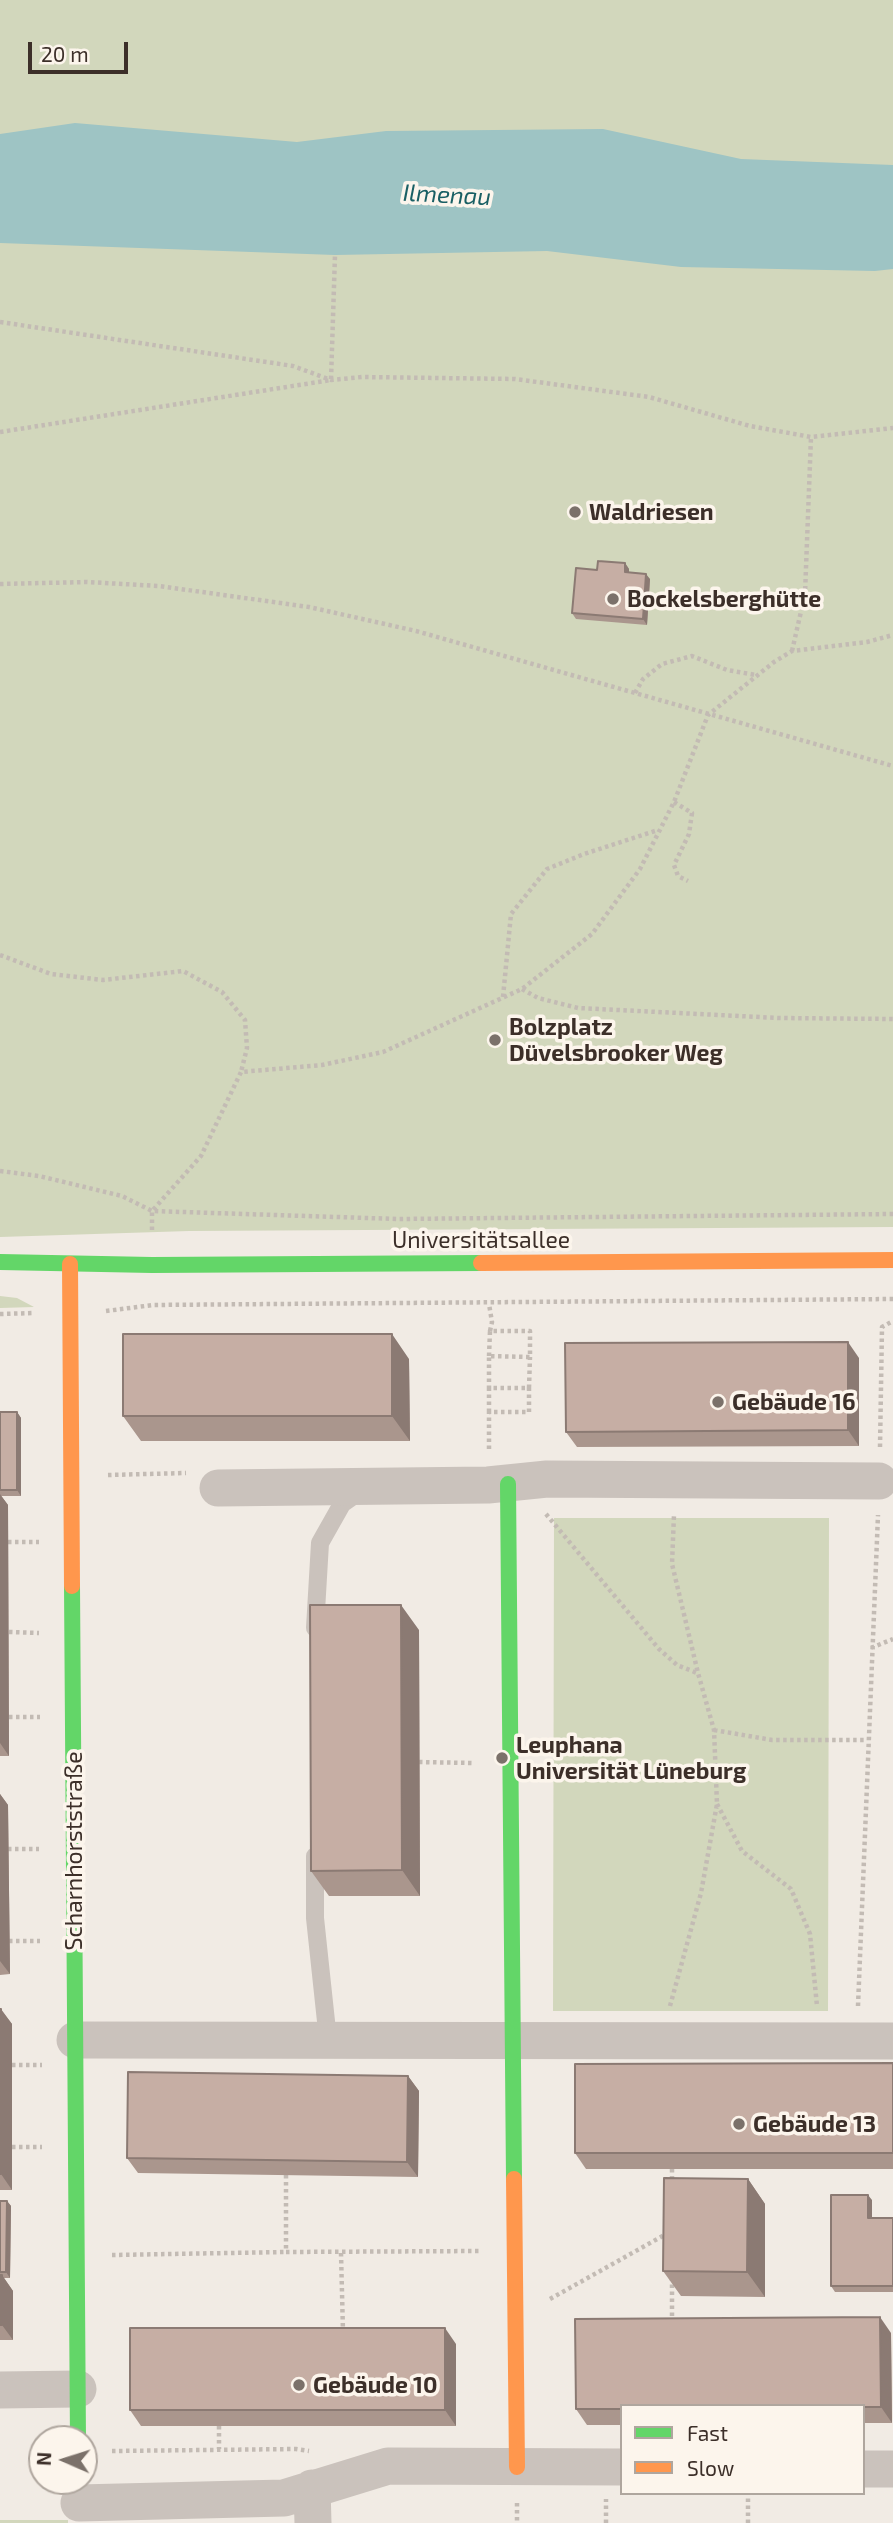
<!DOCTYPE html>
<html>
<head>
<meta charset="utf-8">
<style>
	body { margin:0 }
	#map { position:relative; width:893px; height:2523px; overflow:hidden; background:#f1ebe4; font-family:"Exo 2",sans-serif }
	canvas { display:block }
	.legend { position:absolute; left:620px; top:2404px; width:245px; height:91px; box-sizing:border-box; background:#fcf5ec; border:2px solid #afa69e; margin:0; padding:9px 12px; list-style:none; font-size:21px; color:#3c2f29 }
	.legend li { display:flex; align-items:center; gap:14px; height:35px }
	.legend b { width:35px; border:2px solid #afa69e }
	.north { position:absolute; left:28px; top:2425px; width:70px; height:70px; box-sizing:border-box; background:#fcf5ec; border:2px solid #afa69e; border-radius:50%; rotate:273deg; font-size:19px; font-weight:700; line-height:28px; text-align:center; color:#3c2f29 }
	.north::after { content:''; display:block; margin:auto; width:24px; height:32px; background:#7b716a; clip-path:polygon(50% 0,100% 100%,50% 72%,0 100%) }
	.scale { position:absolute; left:28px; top:42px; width:100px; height:32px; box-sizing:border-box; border:4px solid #3c2f29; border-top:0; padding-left:9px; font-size:21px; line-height:24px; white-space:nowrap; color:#3c2f29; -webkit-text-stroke:5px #fcf5ec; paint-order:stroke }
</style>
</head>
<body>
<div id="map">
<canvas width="893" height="2523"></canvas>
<ul class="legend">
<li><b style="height:9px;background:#63d668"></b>Fast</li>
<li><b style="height:9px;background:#ff974d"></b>Slow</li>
</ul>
<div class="north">N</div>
<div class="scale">20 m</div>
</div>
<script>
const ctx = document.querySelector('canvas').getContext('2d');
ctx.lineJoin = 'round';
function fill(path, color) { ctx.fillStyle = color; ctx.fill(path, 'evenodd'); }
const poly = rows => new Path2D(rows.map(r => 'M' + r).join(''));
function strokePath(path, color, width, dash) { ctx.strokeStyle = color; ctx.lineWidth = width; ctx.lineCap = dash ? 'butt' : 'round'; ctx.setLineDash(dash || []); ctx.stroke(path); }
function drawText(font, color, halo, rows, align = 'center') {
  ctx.font = font + ' "Exo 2",sans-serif'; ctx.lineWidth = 7; ctx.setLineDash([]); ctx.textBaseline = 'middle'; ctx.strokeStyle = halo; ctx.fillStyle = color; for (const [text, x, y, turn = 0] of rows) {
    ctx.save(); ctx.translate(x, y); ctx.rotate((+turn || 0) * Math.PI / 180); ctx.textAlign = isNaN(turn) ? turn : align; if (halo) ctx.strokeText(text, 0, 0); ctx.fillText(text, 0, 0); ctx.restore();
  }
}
fill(poly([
	[0,0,893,0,893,1227,189,1231,0,1237],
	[0,1296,17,1298,34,1307,0,1308],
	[554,1518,829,1518,828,2011,553,2011],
	[0,2520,68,2520,68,2523,0,2523]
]), '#d2d7bc');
fill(poly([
	[75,123,297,142,386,131,603,129,741,159,893,165,893,269,875,271,681,267,547,251,335,255,0,243,0,134]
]), '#9ec4c4');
strokePath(poly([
	[0,322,293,366,331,380,362,377,515,379,649,397,750,426,811,437,893,428],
	[0,432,331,380,335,255],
	[0,584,87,582,159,586,309,607,416,631,893,766],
	[792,651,805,594,811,437],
	[635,693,643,679,662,664,692,656,727,670,756,675],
	[674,802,692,813,689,834,674,865,678,876,688,881],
	[0,955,51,974,103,980,183,971,222,992,245,1020,247,1048,241,1072],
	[522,989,538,998,578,1008,779,1018,893,1019],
	[503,997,511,914,547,869,584,854,658,830],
	[0,1171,39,1176,122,1196,152,1211,398,1219,893,1214],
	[152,1230,152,1211,201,1156,241,1072,322,1065,383,1052,522,989,592,934,640,869,674,802,708,715,774,662,792,651,867,642,893,635],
	[106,1311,153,1305,893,1299],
	[0,1314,34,1313],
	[489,1356,490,1331],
	[529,1388,530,1357],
	[489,1412,489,1388],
	[880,1447,882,1327,893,1321],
	[489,1449,489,1412,529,1412,529,1388,489,1388,489,1356,530,1357,530,1331,490,1331,492,1322,489,1304],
	[108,1475,186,1473],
	[546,1514,659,1649,677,1665,697,1673],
	[8,1542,39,1542],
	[9,1632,39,1633],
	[871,1648,893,1639],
	[9,1717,40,1717],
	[714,1730,772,1740,867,1740],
	[419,1762,474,1763],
	[717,1804,742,1851,791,1889,810,1934,817,2006],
	[8,1849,39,1849],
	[9,1941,40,1941],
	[670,2006,701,1893,717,1804,714,1730,698,1673,672,1564,674,1515],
	[858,2006,878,1515],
	[12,2065,42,2065],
	[12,2147,42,2147],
	[672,2169,672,2183],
	[286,2175,286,2252,481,2251],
	[341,2253,343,2332],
	[112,2255,286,2252],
	[550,2299,668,2233],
	[672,2323,672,2279],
	[219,2426,219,2449],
	[112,2451,296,2449,309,2451],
	[517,2503,517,2523],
	[606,2523,606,2499],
	[748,2523,748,2493]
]), '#c3bbb4', 4.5, [3.5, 3.5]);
strokePath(poly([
	[315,1628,320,1543,342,1504,359,1492],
	[315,1856,315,1918,328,2040]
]), '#cac2bc', 18);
strokePath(poly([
	[218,1488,488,1485,547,1479,879,1481],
	[75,2040,893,2041],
	[0,2390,78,2389],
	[863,2469,893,2469],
	[312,2488,313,2523],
	[79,2503,284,2498,388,2466,622,2467]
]), '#cac2bc', 37);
strokePath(poly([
	[0,1262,152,1265,481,1263],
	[508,1484,514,2179],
	[72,1586,78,2439]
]), '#63d668', 16);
strokePath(poly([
	[481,1263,893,1260],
	[70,1264,72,1586],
	[514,2179,517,2467]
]), '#ff974d', 16);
fill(poly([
	[625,563,629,569,629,572,650,579,647,625,576,619,572,613,597,570],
	[859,1358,859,1446,577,1447,566,1432],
	[409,1359,410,1441,141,1441,123,1416],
	[0,1412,17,1412,21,1418,21,1496,1,1496,8,1505,9,1756,0,1756],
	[419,1630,420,1896,329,1896,311,1871],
	[0,1794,8,1805,10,1974,0,1975],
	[0,2009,12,2024,12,2190,0,2190],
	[893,2063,893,2169,586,2169,575,2153],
	[408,2076,419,2091,418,2177,138,2173,127,2158],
	[748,2179,765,2204,765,2297,681,2296,663,2271],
	[872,2200,872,2218,893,2218,893,2292,835,2292,831,2286],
	[0,2201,7,2201,11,2206,10,2278,4,2278,13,2291,13,2340,0,2340],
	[891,2333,892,2423,863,2423,863,2406,622,2406,622,2425,587,2425,576,2409],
	[456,2344,456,2426,141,2426,130,2410]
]), '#aa968d');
fill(poly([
	[625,563,629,569,629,577,625,572],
	[646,574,650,579,647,625,643,619],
	[392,1334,409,1359,410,1441,392,1416],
	[848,1342,859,1358,859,1446,848,1430],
	[17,1412,21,1418,21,1496,17,1490],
	[0,1494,8,1505,9,1756,0,1743],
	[401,1605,419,1630,420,1896,402,1870],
	[0,1794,8,1805,10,1974,0,1961],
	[1,2009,12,2024,12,2190,1,2174],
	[408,2076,419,2091,418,2177,407,2162],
	[748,2179,765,2204,765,2297,747,2272],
	[868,2195,872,2200,872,2224,868,2218],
	[7,2201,11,2206,10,2278,6,2272],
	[2,2275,13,2291,13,2340,2,2325],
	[880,2317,891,2333,892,2423,881,2407],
	[445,2328,456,2344,456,2426,445,2410]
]), '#8b7a73');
const building = poly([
	[598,561,625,563,625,572,646,574,643,619,572,613,576,568,597,570,598,561],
	[123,1334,392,1334,392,1416,123,1416,123,1334],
	[848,1342,848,1430,566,1432,565,1343,848,1342],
	[0,1412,17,1412,17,1490,0,1490,0,1412],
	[310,1605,401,1605,402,1870,311,1871,310,1605],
	[0,2009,1,2009,1,2174,0,2174,0,2009],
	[893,2063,893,2153,575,2153,575,2064,893,2063],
	[128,2072,408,2076,407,2162,127,2158,128,2072],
	[664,2178,748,2179,747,2272,663,2271,664,2178],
	[831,2195,868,2195,868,2218,893,2218,893,2286,831,2286,831,2195],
	[0,2201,7,2201,6,2272,0,2272,0,2201],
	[0,2275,2,2275,2,2325,0,2325,0,2275],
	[880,2317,881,2407,863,2407,863,2406,622,2406,622,2409,576,2409,575,2319,880,2317],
	[130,2328,445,2328,445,2410,130,2410,130,2328]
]);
fill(building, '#c6aea4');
strokePath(building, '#8b7a73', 2);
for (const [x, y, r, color] of [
	[575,512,7,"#7b716a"],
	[613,599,7,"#7b716a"],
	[495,1040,7,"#7b716a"],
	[718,1402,7,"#7b716a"],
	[502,1758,7,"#7b716a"],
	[739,2124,7,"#7b716a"],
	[299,2385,7,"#7b716a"]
]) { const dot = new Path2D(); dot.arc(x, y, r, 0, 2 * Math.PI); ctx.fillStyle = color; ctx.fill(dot); strokePath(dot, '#fcf5ec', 2.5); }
drawText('bold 23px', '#3c2f29', '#fcf5ec', [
	["Waldriesen",589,512],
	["Bockelsberghütte",627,599],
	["Bolzplatz",509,1027],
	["Düvelsbrooker Weg",509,1053],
	["Gebäude 16",732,1402],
	["Leuphana",516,1745],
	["Universität Lüneburg",516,1771],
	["Gebäude 13",753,2124],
	["Gebäude 10",313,2385]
], 'left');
drawText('23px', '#3c2f29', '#fcf5ec', [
	["Universitätsallee",481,1240],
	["Scharnhorststraße",74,1851,-90]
]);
drawText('italic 24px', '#195f64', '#fcf5ec', [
	["Ilmenau",447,195,3]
]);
</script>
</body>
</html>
